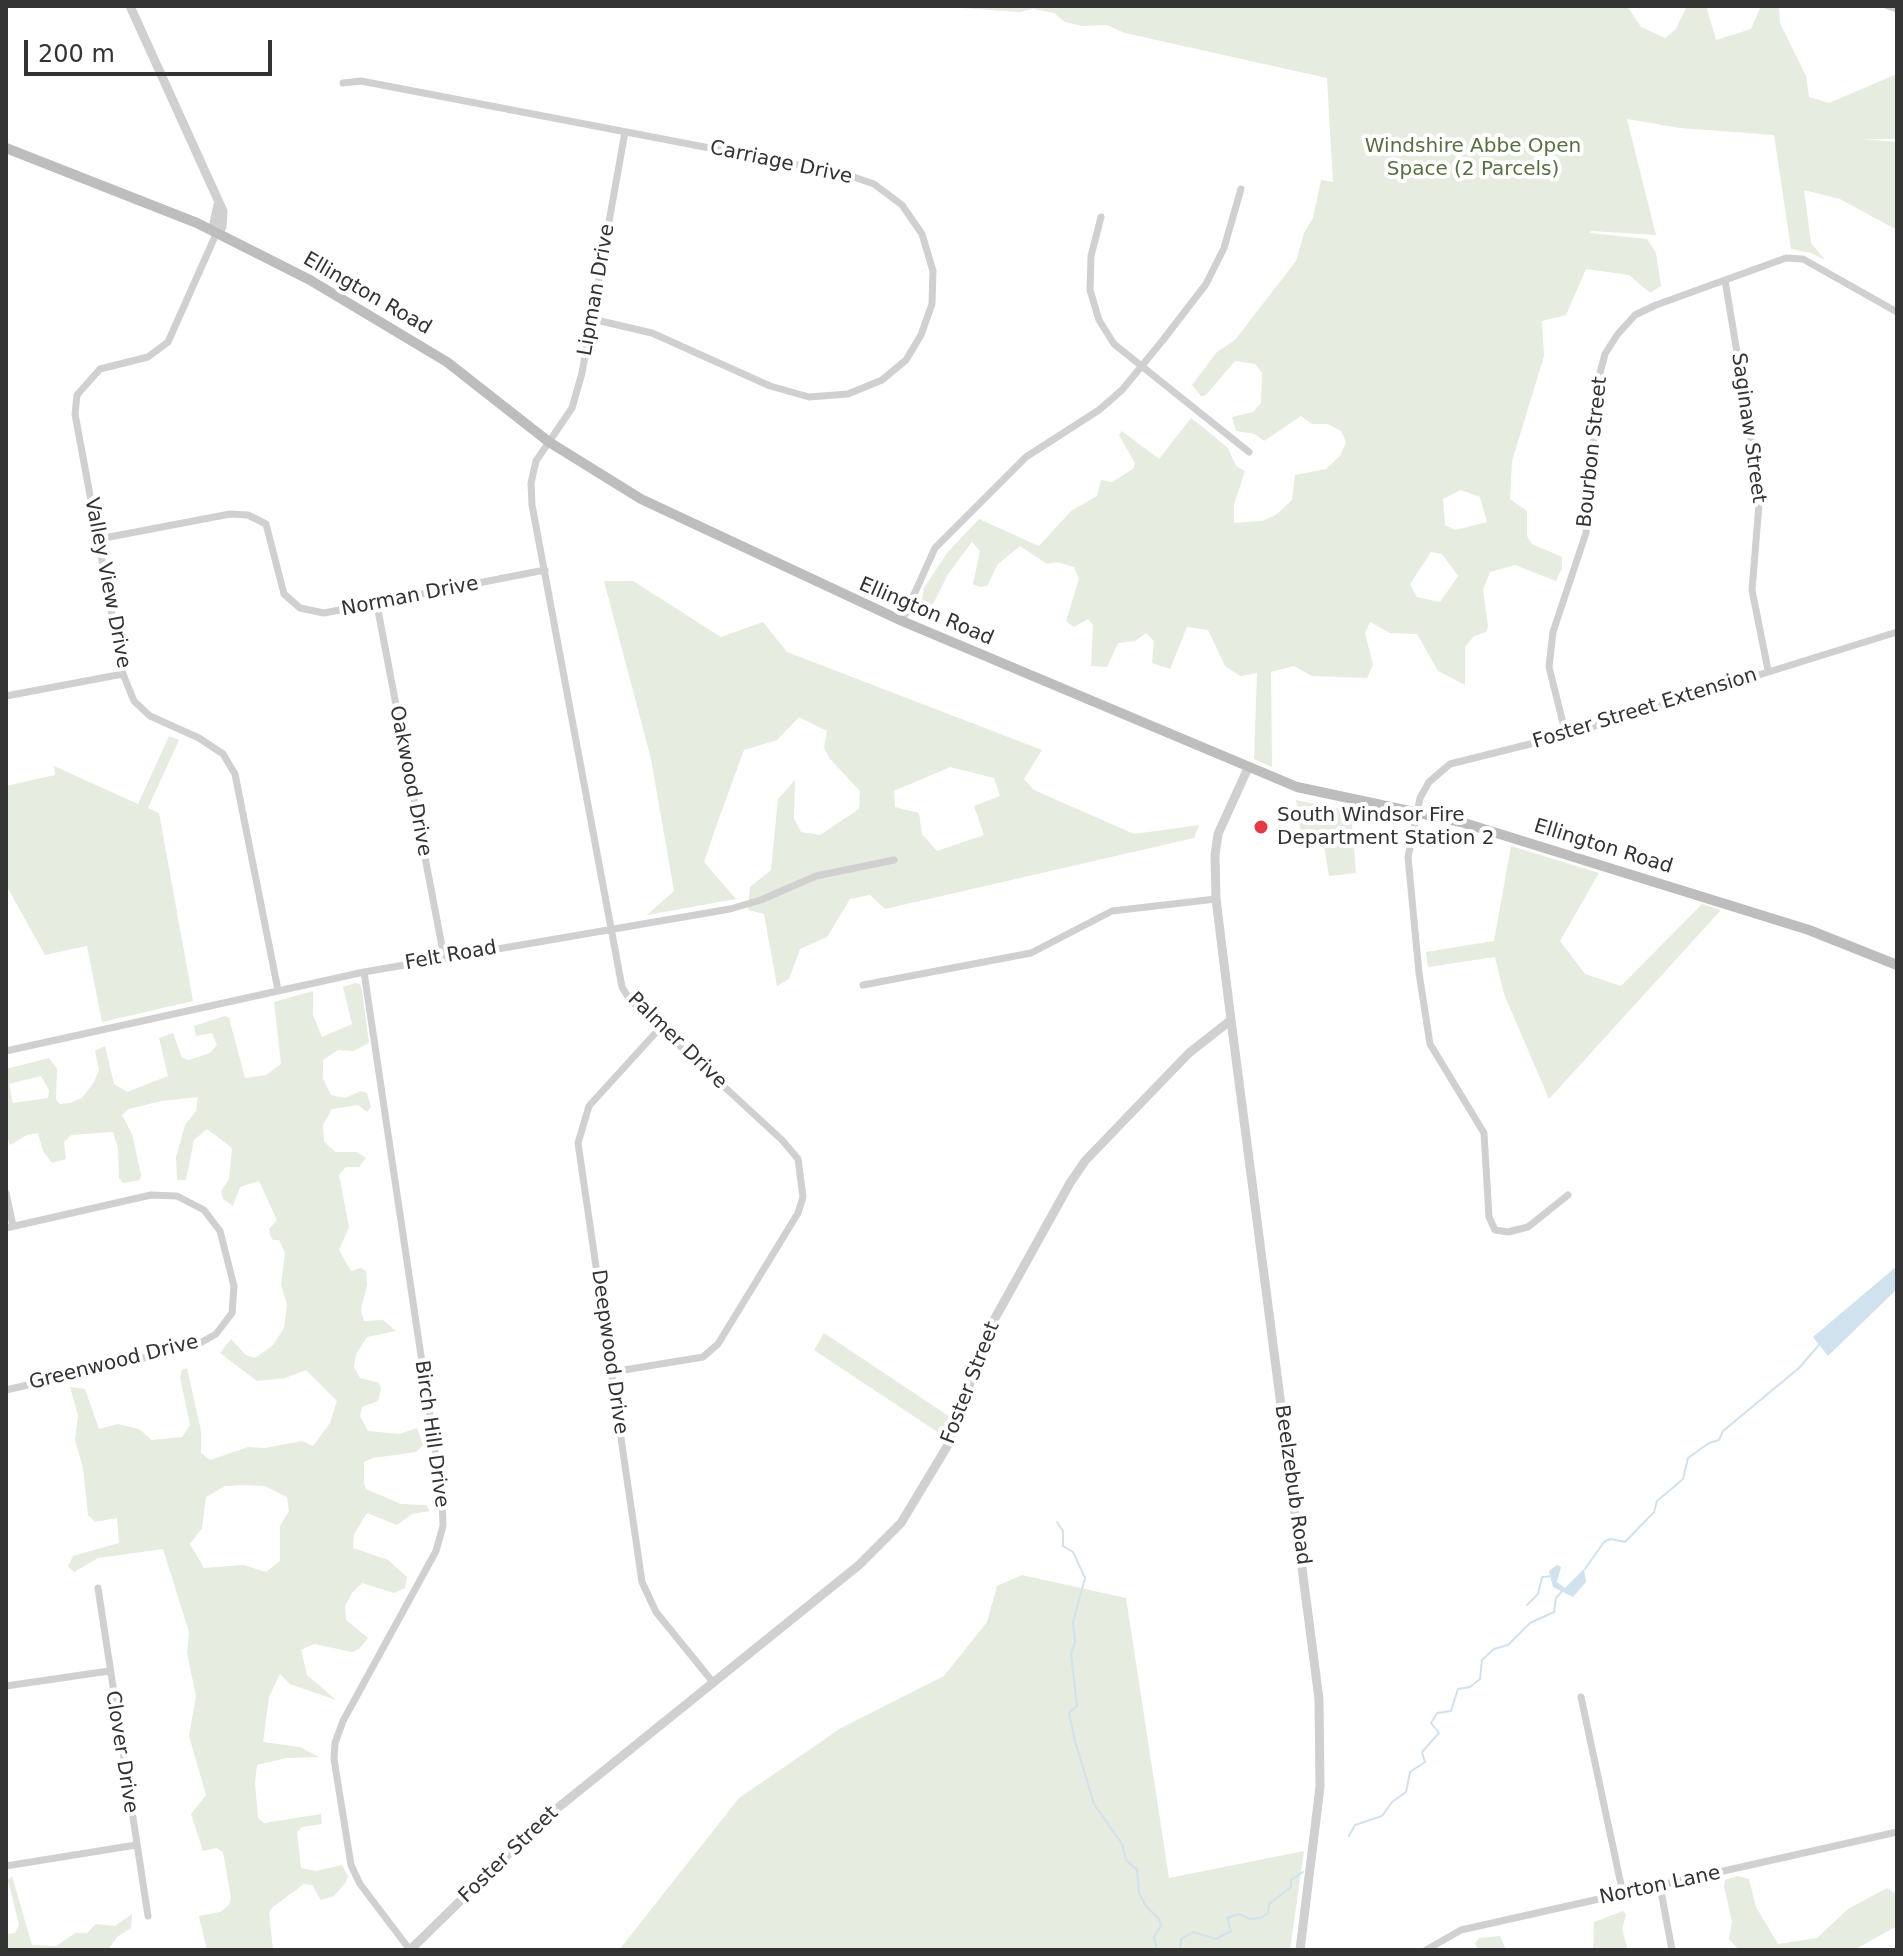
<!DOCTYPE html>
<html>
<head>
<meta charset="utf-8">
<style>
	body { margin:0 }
	#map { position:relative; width:1903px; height:1956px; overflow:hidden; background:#fff; font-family:"DejaVu Sans",sans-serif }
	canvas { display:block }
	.frame { position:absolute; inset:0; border:8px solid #333; pointer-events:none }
	.scale { position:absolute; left:24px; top:40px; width:248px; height:36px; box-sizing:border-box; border:4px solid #333; border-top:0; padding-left:10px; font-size:24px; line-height:28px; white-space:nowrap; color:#333; -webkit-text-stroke:6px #fff; paint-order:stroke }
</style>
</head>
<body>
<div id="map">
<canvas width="1903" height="1956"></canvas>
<div class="frame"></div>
<div class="scale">200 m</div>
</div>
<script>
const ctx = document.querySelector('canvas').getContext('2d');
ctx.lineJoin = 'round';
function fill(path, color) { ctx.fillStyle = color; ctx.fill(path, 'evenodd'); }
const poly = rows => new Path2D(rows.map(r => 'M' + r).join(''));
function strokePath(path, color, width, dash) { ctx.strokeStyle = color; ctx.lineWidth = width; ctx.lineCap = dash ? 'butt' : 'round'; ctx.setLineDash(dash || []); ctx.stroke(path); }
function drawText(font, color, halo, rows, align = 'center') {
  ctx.font = font + ' "DejaVu Sans",sans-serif'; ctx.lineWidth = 8; ctx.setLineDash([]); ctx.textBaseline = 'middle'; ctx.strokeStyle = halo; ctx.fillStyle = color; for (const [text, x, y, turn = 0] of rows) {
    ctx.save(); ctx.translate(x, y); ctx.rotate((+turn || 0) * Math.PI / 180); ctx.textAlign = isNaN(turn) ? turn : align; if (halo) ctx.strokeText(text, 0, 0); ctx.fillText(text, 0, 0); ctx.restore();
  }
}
fill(poly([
	[933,6,1627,6,1641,27,1665,38,1676,29,1687,6,1706,6,1716,40,1751,29,1761,6,1779,6,1780,23,1806,76,1809,97,1829,103,1897,74,1897,139,1862,139,1897,142,1897,230,1840,199,1804,190,1811,243,1825,260,1811,253,1791,249,1774,135,1680,128,1627,119,1656,235,1591,231,1590,233,1647,239,1656,253,1661,286,1650,293,1629,275,1586,269,1566,315,1542,321,1544,356,1512,461,1510,499,1527,511,1527,536,1532,544,1562,557,1562,568,1556,581,1515,565,1490,572,1483,590,1488,626,1486,632,1474,636,1465,647,1465,685,1438,671,1417,634,1390,633,1370,622,1365,633,1373,665,1367,678,1312,676,1294,666,1271,672,1272,767,1254,759,1257,673,1240,676,1225,666,1208,630,1187,627,1170,669,1152,663,1154,641,1146,633,1135,641,1118,643,1107,667,1091,666,1093,625,1088,619,1074,627,1066,621,1079,579,1074,567,1057,562,1047,564,1020,546,998,564,987,586,980,587,973,584,980,551,972,542,948,574,929,612,922,600,924,588,947,553,979,519,1039,546,1071,511,1097,496,1101,480,1112,482,1133,469,1135,463,1119,435,1122,431,1159,459,1191,418,1205,429,1228,448,1236,466,1245,471,1234,504,1234,523,1262,521,1276,515,1292,500,1295,475,1326,469,1340,456,1346,442,1341,431,1328,424,1312,424,1301,416,1264,441,1255,434,1236,431,1232,417,1253,412,1261,403,1262,373,1255,364,1235,361,1206,395,1201,396,1192,385,1217,352,1235,340,1296,261,1304,233,1313,218,1321,180,1333,182,1327,78,1125,33,1107,25,1082,26,1065,22,1054,13,1033,9,1019,12],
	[1461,490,1480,497,1487,522,1455,530,1445,525,1443,499],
	[1431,552,1442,554,1458,576,1440,602,1417,597,1410,584],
	[604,581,633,581,721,637,763,622,787,652,1042,750,1024,779,1034,790,1134,834,1199,825,1194,838,885,909,870,895,850,899,827,937,800,949,789,979,777,986,764,914,748,910,750,887,771,870,778,799,795,780,794,818,801,832,820,835,859,809,860,791,830,759,824,747,827,731,799,717,777,740,744,750,718,821,704,862,736,899,647,915,674,891,651,759],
	[950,767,994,778,1000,796,974,806,984,835,937,851,922,834,919,813,895,807,894,791],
	[169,736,179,740,148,808,159,813,193,1001,102,1022,87,946,45,955,6,885,6,786,55,775,54,766,138,804],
	[1296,800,1351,811,1356,873,1329,876,1324,846,1303,849],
	[1511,846,1599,873,1560,941,1585,974,1621,986,1702,904,1721,910,1549,1099,1504,994,1495,957,1428,967,1426,952,1494,941],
	[355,983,360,984,362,990,369,1043,353,1051,338,1050,323,1060,323,1079,331,1095,345,1098,361,1091,367,1093,371,1107,367,1112,358,1105,332,1109,323,1125,324,1142,336,1152,357,1152,366,1158,359,1167,346,1167,339,1175,349,1227,339,1250,351,1271,361,1268,366,1271,367,1285,361,1310,364,1321,383,1320,396,1331,367,1337,356,1354,354,1367,360,1378,379,1383,381,1389,378,1401,362,1407,360,1416,368,1431,399,1434,417,1428,423,1445,416,1452,373,1458,364,1462,364,1484,366,1489,401,1504,426,1505,430,1511,412,1514,397,1525,367,1513,354,1534,353,1548,388,1560,407,1577,405,1588,394,1593,362,1583,352,1593,345,1606,346,1620,368,1638,359,1649,352,1652,314,1644,301,1650,307,1675,336,1700,290,1684,280,1674,269,1697,263,1742,300,1747,319,1757,286,1758,257,1765,255,1782,258,1818,264,1823,321,1814,322,1824,302,1827,297,1832,301,1868,316,1871,342,1865,348,1876,346,1882,334,1896,321,1900,312,1885,304,1884,273,1907,269,1912,273,1950,207,1950,199,1916,220,1912,229,1905,231,1898,223,1852,216,1848,203,1851,191,1814,206,1795,189,1736,196,1696,187,1653,189,1632,163,1549,98,1558,74,1572,68,1566,73,1556,119,1543,117,1518,95,1522,88,1515,83,1468,75,1440,78,1415,70,1387,85,1389,99,1429,118,1424,139,1429,152,1440,182,1437,190,1425,180,1377,182,1370,187,1368,201,1431,201,1453,210,1460,248,1447,265,1448,302,1441,313,1446,330,1423,337,1401,306,1370,285,1378,257,1381,220,1353,231,1339,246,1355,255,1358,273,1345,284,1328,287,1304,281,1285,285,1253,279,1240,273,1240,270,1235,269,1229,277,1220,259,1181,240,1187,233,1206,223,1199,221,1191,229,1179,232,1148,207,1129,194,1140,186,1180,177,1180,176,1157,185,1125,196,1111,198,1097,161,1101,129,1109,122,1115,132,1134,141,1175,140,1180,123,1183,119,1178,118,1148,113,1132,71,1135,64,1142,66,1159,52,1163,43,1151,38,1133,27,1135,10,1145,6,1134,6,1069,49,1058,57,1069,56,1100,60,1104,70,1103,82,1098,94,1082,99,1070,95,1051,105,1046,114,1084,127,1092,168,1076,159,1038,173,1033,182,1058,189,1060,210,1053,217,1045,212,1033,196,1036,194,1026,225,1016,229,1018,245,1078,266,1075,281,1064,274,1002,313,991,313,1015,322,1037,352,1024,343,987],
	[41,1076,49,1090,48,1098,13,1103,9,1084],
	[244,1485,265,1486,287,1497,289,1511,280,1526,280,1561,266,1572,243,1565,204,1568,190,1544,202,1528,206,1497,225,1486],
	[824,1333,950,1417,942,1435,814,1350],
	[1022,1575,1126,1598,1169,1878,1304,1851,1290,1950,619,1950,739,1798,841,1728,944,1676,987,1622,997,1586],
	[12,1876,32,1945,56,1946,75,1933,87,1933,96,1924,115,1926,132,1914,131,1928,117,1937,108,1950,6,1950,6,1934,15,1933,19,1925,8,1880],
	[1738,1876,1749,1879,1756,1907,1778,1944,1817,1938,1848,1909,1887,1888,1897,1895,1897,1926,1854,1950,1738,1949,1729,1939,1732,1922,1724,1886,1725,1880],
	[1623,1911,1626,1915,1622,1929,1628,1950,1593,1950,1594,1922],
	[1500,1936,1506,1950,1478,1950,1475,1943,1479,1938]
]), '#e6ecdf');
fill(poly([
	[1897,1266,1897,1289,1828,1356,1813,1337],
	[1557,1565,1561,1567,1557,1582,1565,1588,1584,1569,1586,1582,1573,1597,1553,1587,1549,1571]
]), '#cfe2ee');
strokePath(poly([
	[1057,1522,1063,1531,1063,1546,1073,1552,1085,1578,1073,1622,1075,1642,1071,1654,1077,1706,1069,1713,1075,1741,1094,1804,1122,1844,1126,1860,1137,1870,1139,1893,1146,1906,1159,1919,1161,1926,1154,1936,1157,1950],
	[1585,1569,1604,1542,1610,1539,1625,1542,1654,1512,1657,1501,1683,1479,1688,1458,1709,1443,1719,1440,1723,1431,1799,1368,1819,1345],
	[1527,1605,1538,1594,1542,1577,1553,1576],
	[1349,1836,1355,1825,1382,1816,1392,1802,1406,1792,1410,1772,1425,1762,1422,1752,1439,1733,1431,1723,1437,1713,1451,1711,1458,1689,1470,1687,1480,1679,1482,1660,1494,1649,1508,1645,1530,1623,1554,1612,1556,1598,1563,1590],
	[1180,1950,1181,1939,1193,1932,1216,1939,1231,1931,1227,1918,1239,1914,1250,1919,1261,1918,1268,1913,1269,1904,1291,1887,1291,1880,1303,1872]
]), '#cfe2ee', 2);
strokePath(poly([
	[1888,6,1897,9],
	[343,83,361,81,845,174,874,184,902,205,922,234,933,271,932,304,921,335,906,360,882,380,848,394,809,397,770,386,652,333,592,319],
	[1101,217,1091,256,1090,290,1099,320,1114,344,1249,452],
	[217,232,168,342,148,357,100,369,77,395,75,414,123,674,134,701,150,716,199,738,223,754,235,774,278,990],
	[1725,280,1760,492,1752,590,1768,670],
	[99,539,230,514,248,515,266,524,284,594,300,608,324,613,545,570],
	[377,605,444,957],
	[902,621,935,548,1026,457,1099,410,1122,390,1163,340,1206,284,1224,248,1241,189],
	[6,696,123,674],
	[1566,735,1549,667,1553,632,1586,533,1599,377,1605,354,1617,335,1635,315,1656,305,1786,258,1803,259,1897,312],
	[364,972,442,1497,443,1526,436,1551,343,1721,335,1743,334,1759,351,1865,360,1884,410,1950],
	[863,985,1031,953,1112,911,1216,899],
	[660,1028,589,1106,578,1143,642,1582,656,1612,712,1681],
	[6,1051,364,972,730,909,761,900,816,876,894,860],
	[6,1193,13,1226],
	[1568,1195,1528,1227,1508,1232,1495,1230,1489,1217,1484,1133,1430,1044,1419,973,1408,857,1420,798,1429,782,1450,764,1566,735,1897,632],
	[6,1228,151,1195,177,1196,204,1210,220,1231,234,1286,232,1313,216,1334,195,1346,6,1390],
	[612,1372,703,1357,718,1344,798,1213,803,1197,798,1159,782,1140,630,1000,622,987,532,505,531,483,536,461,572,408,582,373,625,132],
	[98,1588,148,1916],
	[6,1686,109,1671],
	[1581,1697,1623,1894],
	[6,1866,136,1845],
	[1660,1886,1672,1950],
	[1426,1950,1461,1930,1897,1832]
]), '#d0d0d0', 7);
strokePath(poly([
	[130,6,223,211,222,227,217,232],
	[217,232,214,223,218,205],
	[1231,1020,1319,1699,1320,1787,1300,1950],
	[410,1950,544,1819,859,1565,901,1523,948,1445,989,1329,1070,1183,1085,1161,1134,1110,1189,1053,1231,1020,1216,899,1215,855,1218,834,1248,768]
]), '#d0d0d0', 9);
strokePath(poly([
	[6,148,197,223,310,280,447,362,549,442,641,499,902,621,1297,787,1461,822,1809,930,1897,965]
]), '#bdbdbd', 10);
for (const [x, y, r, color] of [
	[1261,827,8,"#e63946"]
]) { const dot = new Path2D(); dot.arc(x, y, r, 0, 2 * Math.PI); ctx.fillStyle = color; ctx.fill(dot); strokePath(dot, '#fff', 3); }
drawText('20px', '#56703f', '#fff', [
	["Windshire Abbe Open",1473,147],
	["Space (2 Parcels)",1473,170]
]);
drawText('20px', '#333', '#fff', [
	["Carriage Drive",781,163,12],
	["Lipman Drive",597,290,-80],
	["Ellington Road",367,294,30],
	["Saginaw Street",1748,428,82],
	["Bourbon Street",1593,452,-84],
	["Valley View Drive",107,583,79],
	["Norman Drive",410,597,-11],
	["Ellington Road",926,612,23],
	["Foster Street Extension",1645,709,-17],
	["Oakwood Drive",410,781,79],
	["Ellington Road",1603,847,17],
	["Felt Road",451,956,-10],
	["Palmer Drive",677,1041,44],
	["Deepwood Drive",609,1352,82],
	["Greenwood Drive",114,1363,-14],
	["Foster Street",971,1383,-69],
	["Birch Hill Drive",431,1434,82],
	["Beelzebub Road",1292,1485,82],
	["Clover Drive",121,1752,81],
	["Foster Street",509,1855,-44],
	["Norton Lane",1660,1886,-12]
]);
drawText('20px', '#333', '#fff', [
	["South Windsor Fire",1277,816],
	["Department Station 2",1277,839]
], 'left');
</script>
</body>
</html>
